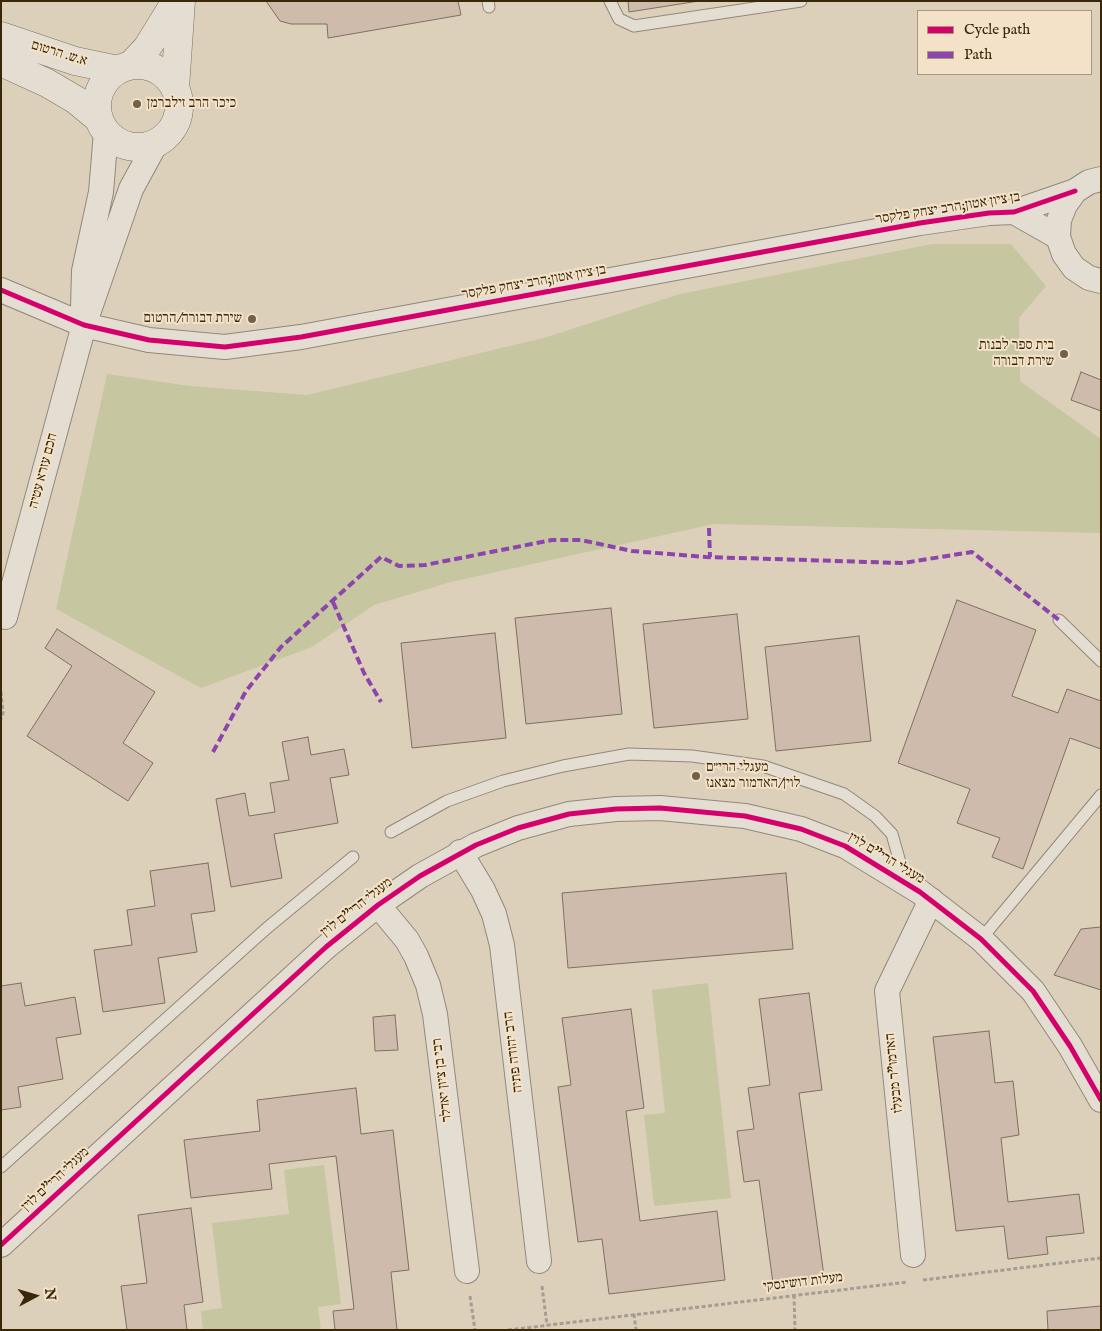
<!DOCTYPE html>
<html>
<head>
<meta charset="utf-8">
<style>
	body { margin:0 }
	#map { position:relative; width:1102px; height:1331px; overflow:hidden; background:#ddd0ba; font-family:"IM FELL English",serif }
	canvas { display:block }
	.frame { position:absolute; inset:0; border:2px solid #3a2709; pointer-events:none }
	.legend { position:absolute; left:917px; top:10px; width:175px; height:65px; box-sizing:border-box; background:#f3e2c8; border:1px solid #a9977c; margin:0; padding:6px 9px; list-style:none; font-size:15px; color:#3a2709 }
	.legend li { display:flex; align-items:center; gap:10px; height:25px }
	.legend b { width:25px; border:1px solid #a9977c }
	.north { position:absolute; left:10px; top:1271px; width:50px; height:50px; -webkit-text-stroke:4px #f3e2c8; paint-order:stroke; rotate:84deg; font-size:14px; font-weight:700; line-height:20px; text-align:center; color:#3a2709 }
	.north::after { content:''; display:block; margin:auto; width:18px; height:22px; background:#3a2709; clip-path:polygon(50% 0,100% 100%,50% 72%,0 100%) }
</style>
</head>
<body>
<div id="map">
<canvas width="1102" height="1331"></canvas>
<div class="frame"></div>
<ul class="legend">
<li><b style="height:6px;background:#d6006c"></b>Cycle path</li>
<li><b style="height:6px;background:#8e44ad"></b>Path</li>
</ul>
<div class="north">N</div>
</div>
<script>
const ctx = document.querySelector('canvas').getContext('2d');
ctx.lineJoin = 'round';
function fill(path, color) { ctx.fillStyle = color; ctx.fill(path, 'evenodd'); }
const poly = rows => new Path2D(rows.map(r => 'M' + r).join(''));
function strokePath(path, color, width, dash) { ctx.strokeStyle = color; ctx.lineWidth = width; ctx.lineCap = dash ? 'butt' : 'round'; ctx.setLineDash(dash || []); ctx.stroke(path); }
function drawText(font, color, halo, rows, align = 'center') {
  ctx.font = font + ' "IM FELL English","Frank Ruhl Libre",serif'; ctx.lineWidth = 4; ctx.setLineDash([]); ctx.textBaseline = 'middle'; ctx.strokeStyle = halo; ctx.fillStyle = color; for (const [text, x, y, turn = 0] of rows) {
    ctx.save(); ctx.translate(x, y); ctx.rotate((+turn || 0) * Math.PI / 180); ctx.textAlign = isNaN(turn) ? turn : align; if (halo) ctx.strokeText(text, 0, 0); ctx.fillText(text, 0, 0); ctx.restore();
  }
}
fill(poly([
	[932,244,1011,244,1046,286,1019,318,1020,381,1101,439,1101,533,714,524,451,582,374,605,312,647,201,688,56,609,107,374,190,386,307,395,547,337,680,294],
	[708,983,731,1198,654,1206,644,1115,665,1113,652,990],
	[324,1165,341,1304,318,1307,321,1330,203,1330,201,1311,222,1308,212,1223,289,1214,284,1170]
]), '#c6c6a1');
const building = poly([
	[266,1,458,1,461,15,328,38,327,24,291,24,280,21,266,1],
	[628,1,699,1,629,12,628,1],
	[1081,372,1101,380,1101,411,1071,400,1081,372],
	[957,600,1036,630,1012,696,1058,713,1067,689,1101,701,1101,749,1070,738,1023,869,992,857,1000,838,957,823,970,789,898,763,957,600],
	[611,608,622,714,526,724,515,618,611,608],
	[737,614,748,719,654,728,643,624,737,614],
	[57,629,155,692,123,743,153,763,128,801,27,736,72,666,45,648,57,629],
	[495,633,506,738,412,748,401,643,495,633],
	[859,636,871,741,776,751,765,647,859,636],
	[308,737,311,755,344,749,349,775,330,778,338,823,274,834,282,878,231,887,216,799,245,793,249,816,275,812,270,783,289,780,282,742,308,737],
	[208,863,215,911,191,914,197,952,158,958,165,1003,103,1012,94,950,132,945,127,910,155,906,150,871,208,863],
	[786,873,793,949,568,968,562,893,786,873],
	[1101,927,1101,990,1054,975,1081,929,1101,927],
	[21,983,25,1006,75,997,81,1034,56,1038,63,1079,18,1087,21,1107,1,1110,1,986,21,983],
	[809,993,822,1090,799,1093,824,1276,773,1283,759,1180,744,1182,737,1131,754,1129,748,1088,770,1085,759,999,809,993],
	[631,1009,644,1108,626,1111,640,1221,717,1211,725,1280,609,1294,602,1239,578,1242,558,1087,571,1085,562,1018,631,1009],
	[395,1015,398,1050,375,1051,373,1017,395,1015],
	[989,1031,995,1083,1013,1081,1019,1135,1001,1138,1008,1202,1079,1194,1084,1233,1046,1237,1048,1254,1008,1259,1004,1226,956,1231,933,1037,989,1031],
	[356,1088,361,1134,393,1130,409,1270,391,1272,397,1330,335,1330,333,1311,354,1309,336,1156,269,1164,272,1189,191,1198,184,1140,260,1131,257,1100,356,1088],
	[191,1208,203,1302,184,1305,187,1330,127,1330,121,1286,147,1283,138,1215,191,1208],
	[1101,1306,1101,1330,1048,1330,1047,1311,1101,1306]
]);
fill(building, '#cebbac');
strokePath(building, '#7b7161', 1);
const lane = poly([
	[488,1,489,7],
	[610,1,619,19,634,26,801,1],
	[1059,620,1101,661],
	[391,832,447,801,503,781,563,766,629,754,692,756,763,766,844,794,875,816,892,834,905,880],
	[981,939,1101,795],
	[1,1167,267,928,353,857]
]);
const street = poly([
	[1101,179,1089,182,1075,191,1065,205,1059,220,1058,237,1064,254,1074,268,1089,278,1101,281],
	[1014,212,1058,237],
	[1,290,84,325,149,340,225,347,301,337,920,223,989,213,1014,212,1075,191],
	[83,308,84,271,101,192,106,132],
	[5,617,84,325,131,189,156,143],
	[460,852,483,890,494,914,502,945,539,1261],
	[378,905,407,940,416,956,428,985,435,1014,467,1271],
	[1,1245,326,947,378,905,420,876,476,845,518,828,569,814,616,809,660,808,745,816,801,829,845,846,920,892,981,939,1033,991,1070,1046,1101,1100],
	[913,1255,887,991,931,900]
]);
const secondary = poly([
	[1,36,75,61,118,70],
	[1,62,47,83,76,100,99,119],
	[131,65,147,48,176,1],
	'97 106a41 41 0 1 1 82 0a41 41 0 1 1-82 0Z',
	[175,88,181,1]
]);
strokePath(lane, '#928879', 13);
strokePath(street, '#928879', 26);
strokePath(secondary, '#7b7161', 29);
strokePath(poly([
	[1,692,3,713,1,719],
	[923,1280,1101,1258],
	[542,1286,547,1325],
	[794,1295,795,1330],
	[470,1296,475,1330],
	[634,1314,636,1330],
	[508,1330,907,1282]
]), '#a49d92', 3, [4, 2.5]);
strokePath(lane, '#e4ddd2', 11);
strokePath(street, '#e4ddd2', 24);
strokePath(secondary, '#e4ddd2', 28);
strokePath(poly([
	[709,528,710,557],
	[333,602,364,673,381,702],
	[213,752,246,691,281,647,381,557,399,566,425,565,552,540,581,540,632,551,706,557,903,563,972,552,1059,620]
]), '#8e44ad', 4, [8, 4]);
strokePath(poly([
	[1,290,84,325,149,340,225,347,301,337,920,223,989,213,1014,212,1075,191],
	[1,1245,326,947,378,905,420,876,476,845,518,828,569,814,616,809,660,808,745,816,801,829,845,846,920,892,981,939,1033,991,1070,1046,1101,1100]
]), '#d6006c', 5);
for (const [x, y, r, color] of [
	[137,104,5,"#736247"],
	[252,319,5,"#736247"],
	[1064,354,5,"#736247"],
	[696,776,5,"#736247"]
]) { const dot = new Path2D(); dot.arc(x, y, r, 0, 2 * Math.PI); ctx.fillStyle = color; ctx.fill(dot); strokePath(dot, '#f3e2c8', 2); }
drawText('14px', '#3a2709', '#f3e2c8', [
	["א.ש. הרטום",59,54,17],
	["בן ציון אטון;הרב יצחק פלקסר",948,209,-9],
	["בן ציון אטון;הרב יצחק פלקסר",534,283,-10],
	["חכם עזרא עטיה",44,471,-75],
	["מעגלי הרי''ם לוין",886,859,31],
	["מעגלי הרי''ם לוין",357,908,-38],
	["הרב יהודה פתיה",514,1052,-97],
	["האדמו\"ר מבעלז",895,1073,-96],
	["רבי בן ציון יאדלר",443,1080,-97],
	["מעגלי הרי''ם לוין",56,1180,-43],
	["מעלות דושינסקי",803,1283,-7]
]);
drawText('14px', '#3a2709', '#f3e2c8', [
	["כיכר הרב זילברמן",147,104],
	["שירת דבורה/הרטום",242,319,"right"],
	["בית ספר לבנות",1054,346,"right"],
	["שירת דבורה",1054,362,"right"],
	["מעגלי הרי״ם",706,768],
	["לוין/האדמור מצאנז",706,784]
], 'left');
</script>
</body>
</html>
